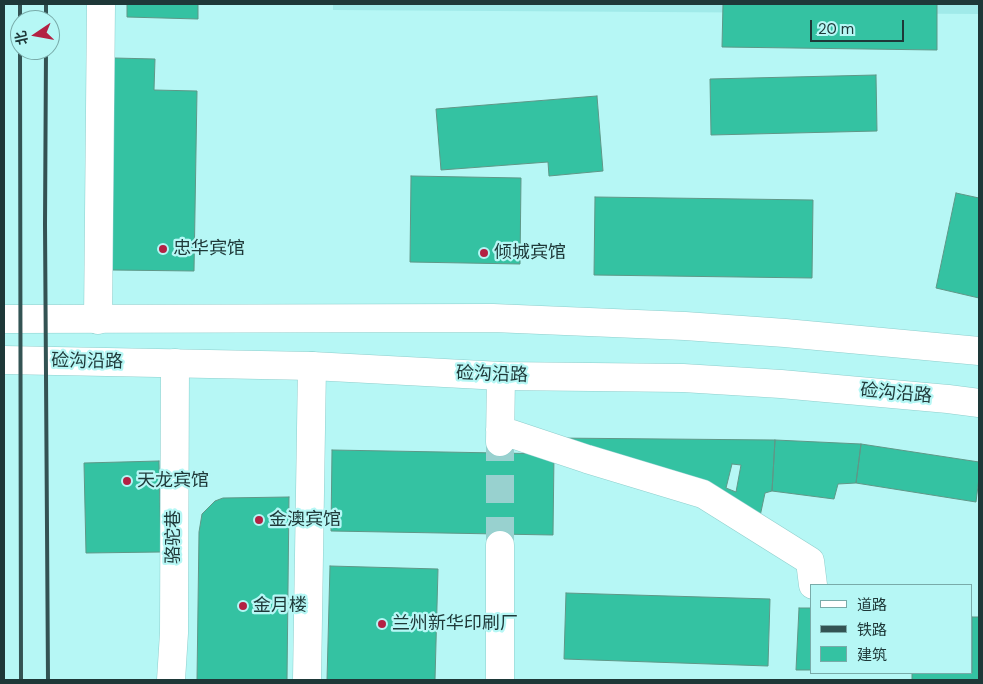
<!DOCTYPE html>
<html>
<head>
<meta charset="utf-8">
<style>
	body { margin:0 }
	#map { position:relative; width:983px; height:684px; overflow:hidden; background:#b6f7f5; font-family:"DM Sans","Noto Sans SC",sans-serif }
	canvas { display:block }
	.frame { position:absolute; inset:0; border:5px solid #1e3838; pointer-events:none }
	.legend { position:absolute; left:810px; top:584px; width:162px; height:90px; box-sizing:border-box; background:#b6f7f5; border:1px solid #79aba9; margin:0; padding:6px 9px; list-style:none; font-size:15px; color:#1e3838 }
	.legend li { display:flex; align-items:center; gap:10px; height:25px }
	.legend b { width:25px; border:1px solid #79aba9 }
	.north { position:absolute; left:10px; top:10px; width:50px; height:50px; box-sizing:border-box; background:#b6f7f5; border:1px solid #79aba9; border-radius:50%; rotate:258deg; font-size:14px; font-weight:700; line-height:20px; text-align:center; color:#1e3838 }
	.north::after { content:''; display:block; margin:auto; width:18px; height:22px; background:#b32143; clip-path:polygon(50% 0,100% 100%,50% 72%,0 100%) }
	.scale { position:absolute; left:810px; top:20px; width:94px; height:22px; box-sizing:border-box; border:2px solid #1e3838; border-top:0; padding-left:6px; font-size:15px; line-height:18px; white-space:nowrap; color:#1e3838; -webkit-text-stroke:4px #b6f7f5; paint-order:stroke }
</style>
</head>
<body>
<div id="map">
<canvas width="983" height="684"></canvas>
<div class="frame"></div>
<ul class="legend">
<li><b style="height:6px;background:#fff"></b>道路</li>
<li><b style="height:6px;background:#335353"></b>铁路</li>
<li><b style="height:14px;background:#34c2a2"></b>建筑</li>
</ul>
<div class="north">北</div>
<div class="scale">20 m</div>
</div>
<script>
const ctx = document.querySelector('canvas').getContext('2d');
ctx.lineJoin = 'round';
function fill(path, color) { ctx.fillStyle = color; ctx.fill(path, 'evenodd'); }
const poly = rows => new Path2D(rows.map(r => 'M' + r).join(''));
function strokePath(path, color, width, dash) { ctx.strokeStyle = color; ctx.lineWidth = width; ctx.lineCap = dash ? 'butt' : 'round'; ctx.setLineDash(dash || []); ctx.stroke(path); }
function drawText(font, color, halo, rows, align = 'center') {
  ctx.font = font + ' "DM Sans","Noto Sans SC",sans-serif'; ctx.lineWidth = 4.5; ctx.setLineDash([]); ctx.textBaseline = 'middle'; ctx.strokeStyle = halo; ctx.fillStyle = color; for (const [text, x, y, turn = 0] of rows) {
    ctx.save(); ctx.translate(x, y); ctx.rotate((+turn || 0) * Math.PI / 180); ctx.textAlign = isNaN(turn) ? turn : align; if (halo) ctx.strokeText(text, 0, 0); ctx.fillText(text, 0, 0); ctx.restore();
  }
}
fill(poly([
	[333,4,979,4,979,14,333,10]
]), '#a0eae9');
const building = poly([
	[127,4,198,4,198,19,127,17,127,4],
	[723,4,937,4,937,50,722,47,723,4],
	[114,58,155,59,154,90,197,91,194,271,112,270,114,58],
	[876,75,877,131,711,135,710,79,876,75],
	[597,96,603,171,549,176,548,162,441,170,436,109,597,96],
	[411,176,521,178,520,264,410,262,411,176],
	[956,193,979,198,979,298,936,288,956,193],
	[595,197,813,200,812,278,594,275,595,197],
	[552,438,775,440,772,491,765,493,759,521,552,438],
	[732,464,741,465,736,492,726,488,732,464],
	[775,440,861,444,856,483,838,484,834,499,772,491,775,440],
	[861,444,979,462,979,478,976,502,856,483,861,444],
	[332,450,554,454,553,535,331,531,332,450],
	[159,461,161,552,86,553,84,463,159,461],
	[289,497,287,680,197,680,199,532,202,514,215,501,223,498,289,497],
	[330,566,438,569,435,680,327,680,330,566],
	[566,593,770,599,768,666,564,659,566,593],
	[799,608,812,608,812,670,796,670,799,608],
	[972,617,979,617,979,680,912,680,912,673,972,673,972,617]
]);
fill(building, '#34c2a2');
strokePath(building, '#5f9787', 1);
strokePath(poly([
	[500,545,500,442]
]), '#98d1cf', 28, [28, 14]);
const minor = poly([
	[98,320,101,4],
	[500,430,587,459,703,494,810,561,813,585],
	[500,442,501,376],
	[171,680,174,633,175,363],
	[307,680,312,366],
	[500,680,500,545]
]);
const highway = poly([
	[4,319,493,318,685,326,785,333,979,351],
	[4,360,312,366,501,376,683,378,781,384,948,399,979,403]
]);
strokePath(minor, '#8ececc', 29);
strokePath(highway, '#8ececc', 29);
strokePath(minor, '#fff', 28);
strokePath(highway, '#fff', 28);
strokePath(poly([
	[20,20,20,4],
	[46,20,46,4],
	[20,50,21,680],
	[46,50,45,224,48,680]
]), '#335353', 4);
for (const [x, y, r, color] of [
	[163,249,5,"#b32143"],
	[484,253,5,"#b32143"],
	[127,481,5,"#b32143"],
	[259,520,5,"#b32143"],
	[243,606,5,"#b32143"],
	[382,624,5,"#b32143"]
]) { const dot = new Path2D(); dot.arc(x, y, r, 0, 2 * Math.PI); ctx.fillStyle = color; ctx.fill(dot); strokePath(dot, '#b6f7f5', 2); }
drawText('18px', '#1e3838', '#b6f7f5', [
	["忠华宾馆",173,249],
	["倾城宾馆",494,253],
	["天龙宾馆",137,481],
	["金澳宾馆",269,520],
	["金月楼",253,606],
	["兰州新华印刷厂",392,624]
], 'left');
drawText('18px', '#1e3838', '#b6f7f5', [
	["硷沟沿路",87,362,1],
	["硷沟沿路",492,375,2],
	["硷沟沿路",896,394,5],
	["骆驼巷",174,537,-90]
]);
</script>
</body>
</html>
